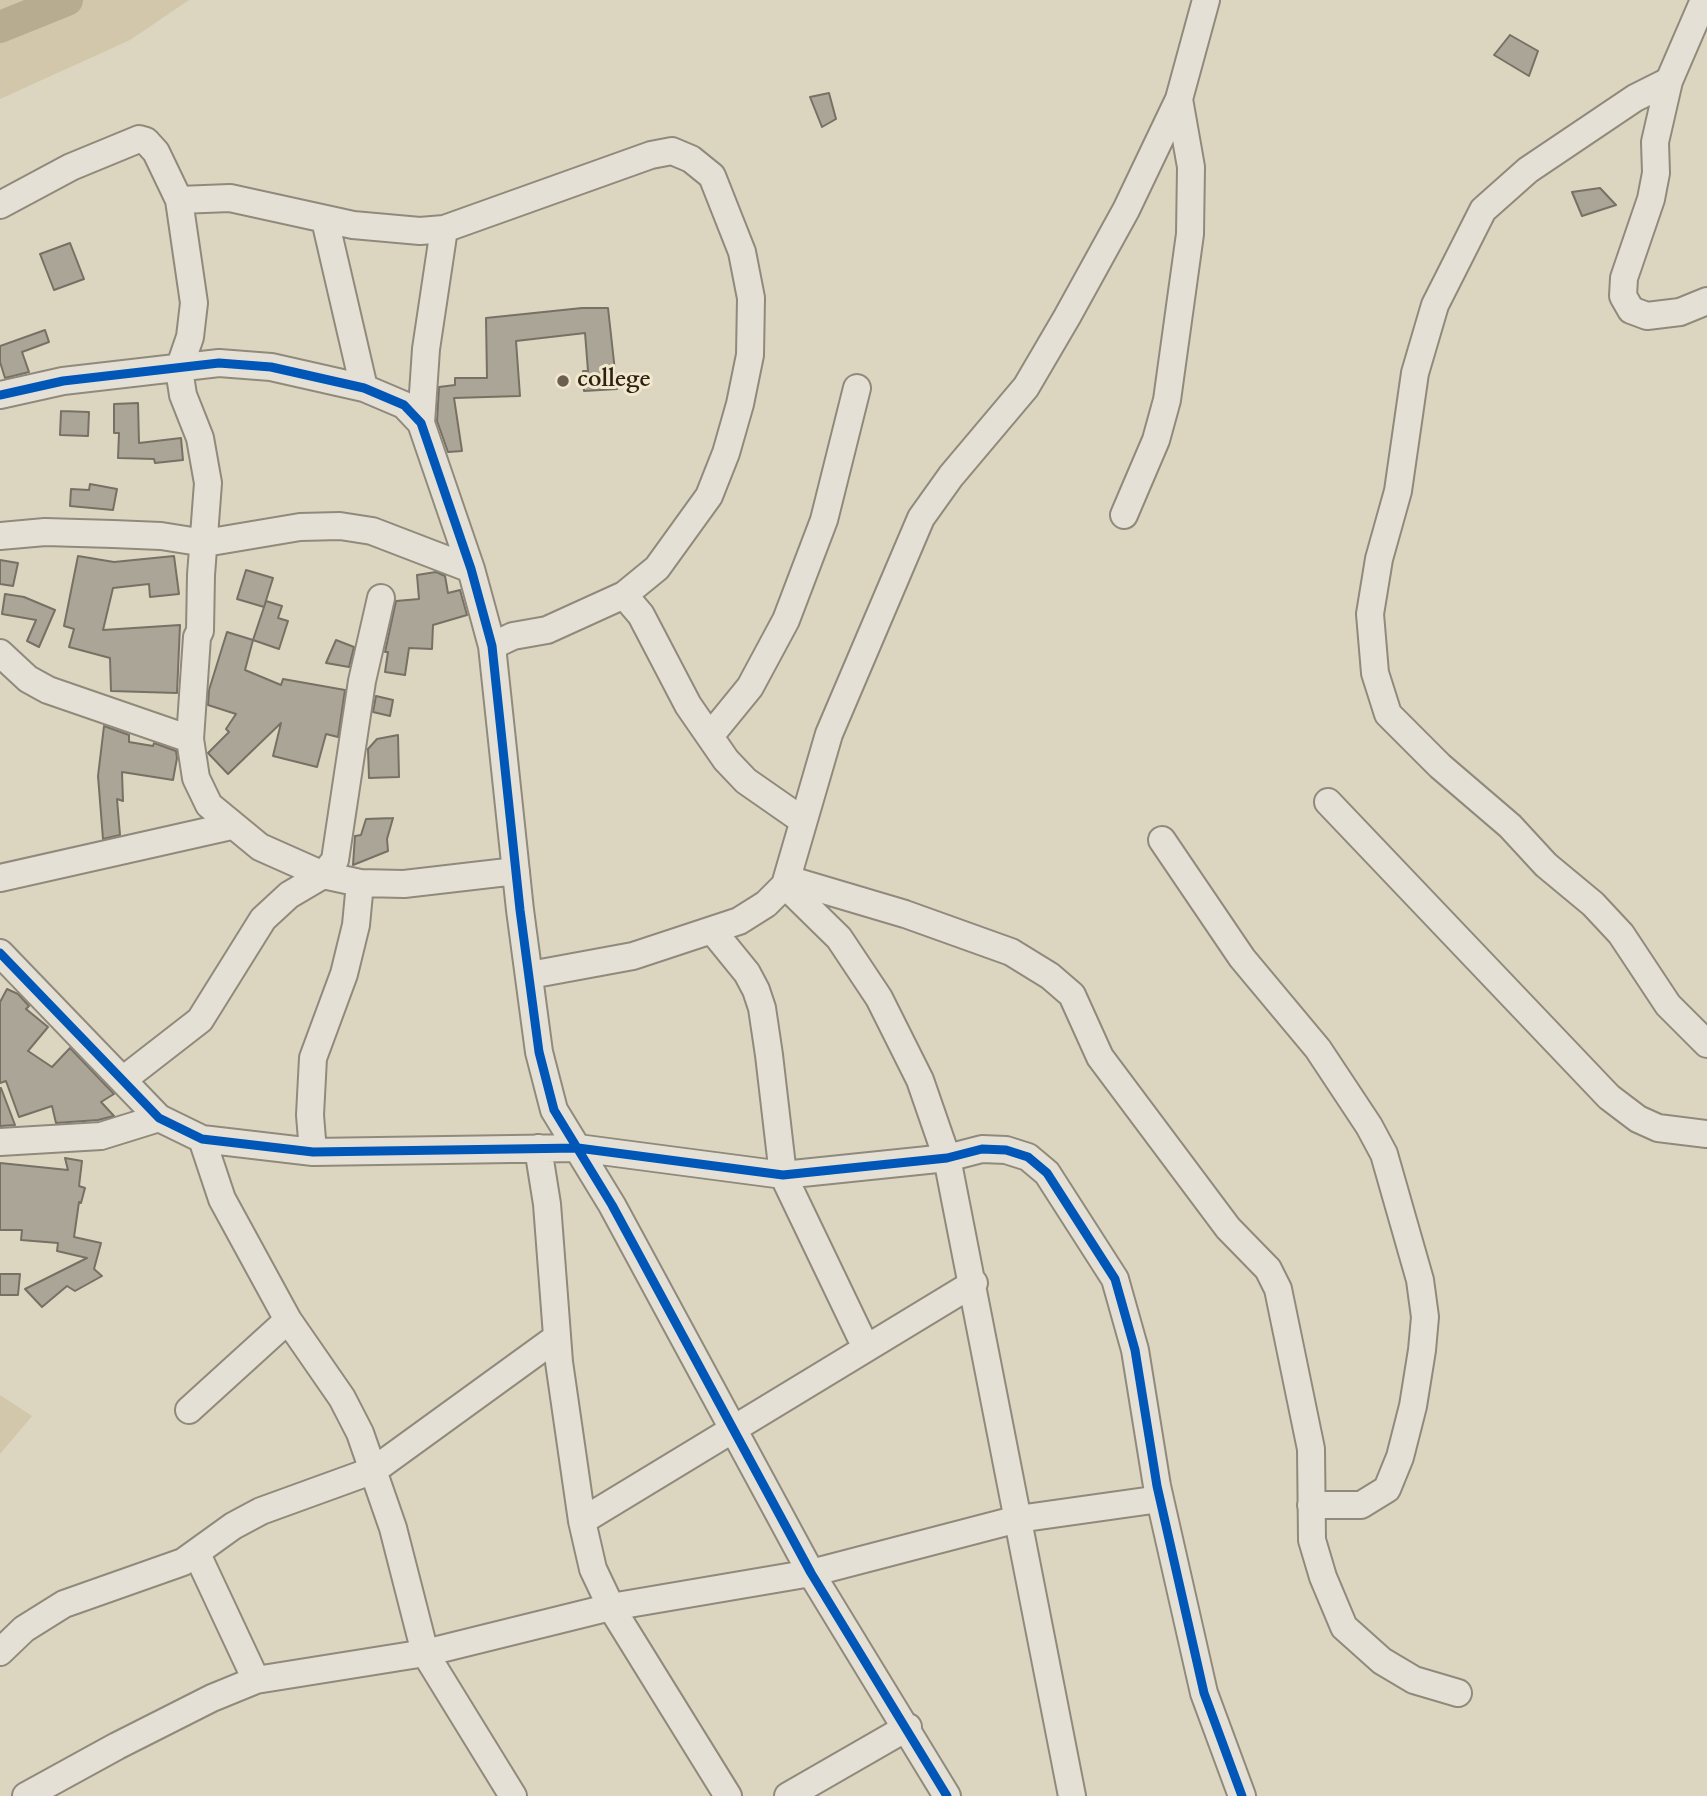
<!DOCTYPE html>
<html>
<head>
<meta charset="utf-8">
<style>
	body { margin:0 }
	canvas { display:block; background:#dcd5c0 }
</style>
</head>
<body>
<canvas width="1707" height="1796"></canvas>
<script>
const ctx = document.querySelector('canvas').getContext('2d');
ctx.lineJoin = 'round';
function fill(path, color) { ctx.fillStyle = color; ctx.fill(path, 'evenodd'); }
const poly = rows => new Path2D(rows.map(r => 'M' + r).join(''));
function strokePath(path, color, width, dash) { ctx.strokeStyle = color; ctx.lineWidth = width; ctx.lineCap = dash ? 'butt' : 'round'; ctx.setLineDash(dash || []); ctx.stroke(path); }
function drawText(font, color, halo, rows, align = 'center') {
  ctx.font = font + ' Cardo,serif'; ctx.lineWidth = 6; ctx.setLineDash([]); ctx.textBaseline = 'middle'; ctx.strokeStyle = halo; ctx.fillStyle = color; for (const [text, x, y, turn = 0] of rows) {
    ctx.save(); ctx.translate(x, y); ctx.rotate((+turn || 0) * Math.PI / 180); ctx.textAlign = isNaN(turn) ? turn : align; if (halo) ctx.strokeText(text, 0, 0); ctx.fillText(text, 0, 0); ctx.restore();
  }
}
fill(poly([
	[0,0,189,0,130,40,0,99],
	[0,1395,32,1416,0,1454]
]), '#d2c7aa');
strokePath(poly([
	[0,27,67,0]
]), '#b8ac90', 32);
const building = poly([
	[1510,35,1538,51,1529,76,1494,55,1510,35],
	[829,93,836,119,822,127,810,97,829,93],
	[1600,188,1616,205,1582,216,1572,192,1600,188],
	[70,243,84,279,54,290,40,254,70,243],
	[582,308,608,308,617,389,584,391,583,371,588,371,585,333,516,341,520,396,454,398,462,451,448,452,437,421,439,387,455,385,455,378,487,378,486,318,582,308],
	[45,330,49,342,22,352,29,372,5,378,0,362,0,346,45,330],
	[138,403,139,443,181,438,183,460,155,463,154,459,118,458,119,433,114,433,114,404,138,403],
	[61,411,89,412,88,436,60,435,61,411],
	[90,484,117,489,113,510,70,506,71,489,89,490,90,484],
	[78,556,114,562,174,556,179,594,150,597,149,584,113,588,103,630,180,625,177,693,111,691,110,658,69,647,74,629,64,626,78,556],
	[0,560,18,563,13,586,0,584,0,560],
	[246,570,273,578,264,607,237,599,246,570],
	[436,572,445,576,448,593,460,590,467,615,433,625,432,649,409,648,405,675,385,672,388,652,385,652,396,601,419,599,417,575,436,572],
	[5,594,24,597,55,610,39,647,27,641,36,620,2,614,5,594],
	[266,601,282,606,278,618,288,621,279,649,253,640,266,601],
	[227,632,253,640,245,670,281,685,283,679,345,690,338,737,326,734,317,767,273,756,281,723,228,774,208,753,229,732,226,729,236,714,208,705,209,690,227,632],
	[336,640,354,647,349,667,326,663,336,640],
	[376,696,393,700,390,716,373,712,376,696],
	[104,726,129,735,129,742,153,746,154,743,176,751,177,758,173,780,122,772,123,801,117,799,120,835,103,839,98,776,104,726],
	[398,735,399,777,369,778,368,749,377,739,398,735],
	[393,818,387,839,388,851,353,865,355,836,361,835,366,819,393,818],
	[7,989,18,994,29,1006,26,1009,48,1027,28,1051,52,1067,70,1048,114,1094,101,1102,114,1116,98,1120,56,1123,52,1106,19,1117,6,1081,0,1083,0,1002,7,989],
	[0,1088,1,1088,15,1125,0,1126,0,1088],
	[65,1158,82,1161,79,1186,85,1188,81,1203,79,1202,74,1237,101,1243,94,1269,102,1276,75,1291,67,1286,42,1307,25,1289,87,1258,57,1251,58,1243,21,1240,22,1230,0,1230,0,1163,68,1170,65,1158],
	[0,1274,20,1274,18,1295,0,1295,0,1274]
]);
fill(building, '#aaa596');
strokePath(building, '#777165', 2);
const minor = poly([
	[1704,0,1669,81,1655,142,1656,173,1651,199,1624,278,1623,296,1631,310,1647,316,1680,312,1707,301],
	[1669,81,1635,98,1528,170,1483,210,1435,305,1415,373,1398,491,1379,559,1370,614,1375,673,1388,714,1440,766,1510,826,1546,865,1593,904,1621,934,1668,1005,1707,1044],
	[179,200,230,198,353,225,420,231,444,229,651,155,672,151,691,159,712,176,742,252,751,298,750,355,740,404,726,453,709,496,657,568,624,595,547,630,513,636,492,646],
	[0,205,71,167,139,139,146,141,156,152,179,200,194,303,190,337,179,369,183,395,200,438,208,483,201,575,200,631,197,637,190,739,196,778,209,805,260,847,323,875,360,883,404,884,516,871],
	[325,220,364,388],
	[0,395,63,381,219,363,271,367,364,388,404,405,421,423,471,569,492,646,520,910,539,1052,554,1110,612,1205,811,1573,947,1796],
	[421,423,426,349,444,229],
	[1124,515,1156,440,1167,400,1190,234,1191,167,1179,99],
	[0,536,45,532,113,534,161,536,205,543,300,527,340,526,372,531,471,569],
	[624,595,641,615,688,705,726,760,746,781,802,820],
	[0,653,28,679,48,690,190,739],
	[710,736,750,687,786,620,824,520,857,388],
	[1328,802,1609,1097,1638,1119,1658,1128,1707,1134],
	[1162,840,1242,958,1318,1049,1369,1126,1384,1154,1420,1280,1425,1317,1422,1350,1413,1406,1400,1457,1387,1489,1361,1505,1311,1505],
	[0,878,231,826],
	[787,879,905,914,1011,952,1050,976,1072,995,1100,1057,1228,1228,1268,1269,1278,1289,1311,1449,1312,1540,1323,1577,1344,1627,1382,1661,1414,1680,1458,1693],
	[785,885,839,938,879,998,920,1080,947,1158,1072,1796],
	[712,930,747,973,756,990,762,1008,769,1055,783,1175,866,1348],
	[0,953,159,1118,202,1139,313,1152,578,1148,783,1175,947,1158,982,1149,1006,1150,1028,1157,1047,1173,1115,1279,1135,1350,1157,1486,1204,1693,1242,1796],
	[530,975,633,956,739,921,766,904,785,885,829,734,921,518,951,476,1026,387,1067,317,1126,210,1179,99,1206,0],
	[124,1079,200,1020,263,919,289,895,323,875,335,860,362,681,381,598],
	[202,1139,222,1199,288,1320,342,1398,360,1433,393,1528,425,1653,513,1796],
	[0,1142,101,1136,159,1118],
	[538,1148,547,1204,559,1362,582,1521,593,1569,611,1607,728,1796],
	[313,1152,310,1115,313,1058,344,974,356,925,360,883],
	[189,1410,288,1320],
	[582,1521,974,1283],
	[197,1554,256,1680],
	[0,1652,24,1629,64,1604,183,1562,233,1526,261,1511,374,1470,556,1338],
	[26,1796,117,1746,212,1698,256,1680,425,1653,611,1607,811,1573,1018,1519,1160,1499],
	[788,1796,908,1727]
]);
strokePath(minor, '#908a7c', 30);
strokePath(minor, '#e4e0d5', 26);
strokePath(poly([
	[0,395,63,381,219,363,271,367,364,388,404,405,421,423,471,569,492,646,520,910,539,1052,554,1110,612,1205,811,1573,947,1796],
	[0,953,159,1118,202,1139,313,1152,578,1148,783,1175,947,1158,982,1149,1006,1150,1028,1157,1047,1173,1115,1279,1135,1350,1157,1486,1204,1693,1242,1796]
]), '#0057b8', 9);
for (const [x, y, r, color] of [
	[563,381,7,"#6b5f4f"]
]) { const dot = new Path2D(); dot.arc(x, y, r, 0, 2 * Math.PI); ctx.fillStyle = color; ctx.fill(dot); strokePath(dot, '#f1e8ce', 2.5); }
drawText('bold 23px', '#2e2012', '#f1e8ce', [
	["college",577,381]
], 'left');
</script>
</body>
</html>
